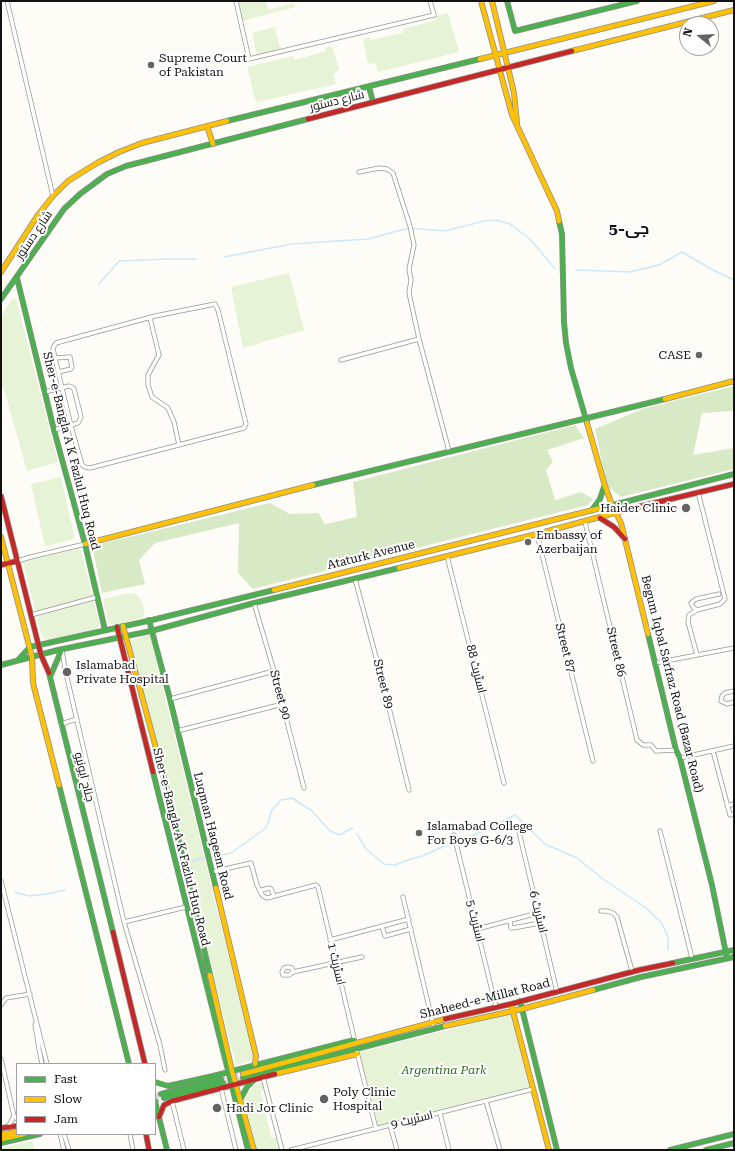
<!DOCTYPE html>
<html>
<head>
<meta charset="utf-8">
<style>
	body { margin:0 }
	#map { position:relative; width:735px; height:1151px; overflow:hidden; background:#fdfcf7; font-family:"Roboto Serif",serif }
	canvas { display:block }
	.frame { position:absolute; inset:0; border:2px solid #111; pointer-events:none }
	.legend { position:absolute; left:16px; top:1063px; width:140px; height:72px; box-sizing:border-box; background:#fff; border:1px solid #a0a0a0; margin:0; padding:5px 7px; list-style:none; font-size:12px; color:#111 }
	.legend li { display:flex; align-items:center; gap:8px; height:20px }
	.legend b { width:20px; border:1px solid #a0a0a0 }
	.north { position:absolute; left:679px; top:16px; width:40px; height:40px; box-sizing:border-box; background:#fff; border:1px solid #a0a0a0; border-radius:50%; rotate:288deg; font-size:11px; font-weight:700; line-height:16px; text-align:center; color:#111 }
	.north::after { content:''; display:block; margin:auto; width:14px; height:18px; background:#646362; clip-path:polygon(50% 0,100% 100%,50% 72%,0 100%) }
</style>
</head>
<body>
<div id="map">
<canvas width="735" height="1151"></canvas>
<div class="frame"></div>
<ul class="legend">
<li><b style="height:5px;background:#4caf50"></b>Fast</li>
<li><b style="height:5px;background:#ffc107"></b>Slow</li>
<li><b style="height:5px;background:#c62828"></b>Jam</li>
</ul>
<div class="north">N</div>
</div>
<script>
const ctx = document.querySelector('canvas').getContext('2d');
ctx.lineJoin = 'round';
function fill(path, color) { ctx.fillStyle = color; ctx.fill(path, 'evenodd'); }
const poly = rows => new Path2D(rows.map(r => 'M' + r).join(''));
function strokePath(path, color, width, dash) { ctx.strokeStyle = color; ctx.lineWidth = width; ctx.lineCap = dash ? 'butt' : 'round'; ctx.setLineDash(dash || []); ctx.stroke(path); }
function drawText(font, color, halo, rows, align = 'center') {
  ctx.font = font + ' "Roboto Serif",Cairo,serif'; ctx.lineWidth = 4; ctx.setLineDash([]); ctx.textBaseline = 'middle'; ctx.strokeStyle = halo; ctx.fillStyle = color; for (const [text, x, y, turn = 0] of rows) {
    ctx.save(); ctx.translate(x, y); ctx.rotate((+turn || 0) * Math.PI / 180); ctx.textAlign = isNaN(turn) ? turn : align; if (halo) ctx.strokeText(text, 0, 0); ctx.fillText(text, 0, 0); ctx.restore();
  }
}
fill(poly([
	[237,1,266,1,268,10,294,3,295,7,242,21],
	[448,13,459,52,378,72,375,63,368,64,363,39,369,37,371,40,402,33,404,29,435,20,435,16],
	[279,26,275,29,279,44,282,50,257,56,252,33],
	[332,46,339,70,333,74,336,84,257,102,255,99,247,67,293,56,295,60,326,51,325,48],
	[289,273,304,330,243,348,231,287],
	[16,298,58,462,27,471,4,389,1,389,1,317,11,300],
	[61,477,75,539,45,546,31,484],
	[79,548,81,550,100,625,94,630,50,641,44,638,41,632,23,562],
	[129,593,133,593,139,596,143,605,145,617,119,624,110,624,108,623,103,599],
	[150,635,254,1060,236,1065,127,641],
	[511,1014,529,1088,378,1126,359,1052],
	[263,1082,264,1090,261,1091,271,1137,277,1138,280,1150,257,1150,244,1102,248,1093,253,1086],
	[32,1141,34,1150,1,1150,1,1148]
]), '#e7f3d7');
fill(poly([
	[734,386,734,411,702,413,693,455,734,448,734,469,621,497,607,486,595,429,642,409],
	[575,425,584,438,547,450,553,462,546,470,555,500,581,492,593,499,588,505,253,589,238,573,239,523,155,543,139,560,145,584,102,593,92,546,270,503,290,514,318,513,325,524,357,517,353,482]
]), '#d8eac5');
strokePath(poly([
	[224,257,292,244,368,239,409,228,445,231,484,221,496,220,510,224,530,239,555,269],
	[576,270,629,272,659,265,682,252,711,269,734,280],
	[99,284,119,261,168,259,196,259],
	[357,834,366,849,384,864,395,865,411,859,422,856,452,843],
	[462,841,515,815,545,844,577,858,603,879,646,908,661,922,668,937,668,950],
	[212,857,231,853,266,828,272,810,281,800,292,798,312,811,330,831,340,835,352,828,353,829],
	[193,861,205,858],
	[15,892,29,896,47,894,65,890]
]), '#cde8f7', 1.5);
strokePath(poly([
	[221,1079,243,1074],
	[223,1083,243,1078],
	[155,1096,161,1094],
	[155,1101,164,1098]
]), '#dad9d4', 4.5, [4.5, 2]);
const street = poly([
	[7,1,53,196],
	[236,1,249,59,434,15,430,1],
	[359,172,379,168,387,169,393,173,410,226,414,245,409,269,411,280,409,293,419,339,449,451],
	[215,304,218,310,246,424,244,428,90,468,85,467,82,465,71,426,55,358,53,349,54,346,56,343,155,316,215,304],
	[150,318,159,355,148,375,148,385,152,397,168,408,174,422,179,445],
	[55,358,70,357,72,367,71,369,58,372],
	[341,360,419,339],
	[45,392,69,386,72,387,74,389,81,417,78,423,54,430],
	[585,522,637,740,643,745,651,745,656,751,676,750],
	[537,534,593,761],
	[447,556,504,783],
	[17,561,31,557,85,544],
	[355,579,382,679,409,790],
	[254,603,274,671,304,788],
	[697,610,693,607,691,603,696,599,719,594],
	[31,615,97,597],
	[62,650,65,669,124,922,160,1045,165,1070],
	[697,655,688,622,689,615,697,610,720,604,725,599,698,492],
	[655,663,734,648],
	[734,691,725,693,722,696,721,701,727,704,734,702],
	[170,699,274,671],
	[61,724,77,719],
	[177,731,283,704],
	[713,751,730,815,734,814],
	[680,758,734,746],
	[727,806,734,804],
	[660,831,692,958],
	[519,832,557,992],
	[454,835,496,1007],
	[212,872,251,863,257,885,261,893],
	[1,881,47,1064],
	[274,896,271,889,269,888,262,890,261,893,263,896,267,898,316,885,318,887,355,1042],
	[403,897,433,1024],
	[601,911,607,911,613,913,617,917,632,971],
	[510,921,511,928,513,928,540,923],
	[124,922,186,907],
	[382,926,385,936,411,929],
	[477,929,538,913],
	[330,940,409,919],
	[293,972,292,968,288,967,284,968,282,972,283,975,289,975,293,972,362,957],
	[1,1005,6,998,30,994],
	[35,1024,39,1049,42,1064],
	[357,1052,376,1129],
	[1,1059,14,1116],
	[263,1077,282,1150],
	[221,1088,236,1150],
	[172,1101,184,1150],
	[486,1101,500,1150],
	[440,1113,449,1150],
	[390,1125,397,1150],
	[8,1127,14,1116,17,1119],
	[60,1134,64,1150],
	[64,1134,69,1150],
	[130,1134,133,1150],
	[291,1150,533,1089]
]);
const fast = poly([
	[507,1,515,31,637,1],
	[369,87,373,102],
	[227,121,480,59],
	[559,221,562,234,564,322,566,343,571,368,587,423],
	[17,278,54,430,85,544,105,630],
	[1,299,64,209,80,194,107,174,126,166,308,119],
	[313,485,665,399],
	[605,507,734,474],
	[592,510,600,499,604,487],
	[149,620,170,699,216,888],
	[648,634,676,750,680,758,712,885,727,958],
	[18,660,30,647,152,620,274,590],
	[1,665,58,650,151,631,254,603,399,568],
	[49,673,113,932],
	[50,677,62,649],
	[153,772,248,1150],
	[164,778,210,975],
	[59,785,129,1064],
	[673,963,734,950],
	[593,990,641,977,734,957],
	[520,1001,557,1150],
	[243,1078,445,1026],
	[155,1082,168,1086,213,1076,354,1040],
	[161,1094,221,1079],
	[164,1098,223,1083],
	[240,1100,247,1087,254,1080],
	[155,1101,167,1150],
	[1,1143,40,1134],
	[670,1150,734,1134],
	[706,1150,734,1143]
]);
const slow = poly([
	[481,1,512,115,557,211,559,221],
	[492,1,514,93,517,123],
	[572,51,734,10],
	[480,59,714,1],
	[207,126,213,144],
	[1,272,38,215,53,196,68,181,97,163,119,152,142,143,227,121],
	[665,399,734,381],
	[587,423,605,486,612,505,621,523,648,634],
	[1,537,32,657,33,683,59,785],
	[85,544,313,485],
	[399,568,537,534,629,509],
	[274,590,605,507],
	[123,626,164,778],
	[216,888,256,1056,255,1064],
	[210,975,232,1071,254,1150],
	[511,1004,549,1150],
	[445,1026,522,1009,593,990],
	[243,1074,445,1019],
	[275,1074,357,1054],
	[1,1134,17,1132],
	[1,1139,24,1134]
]);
const jam = poly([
	[308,119,572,51],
	[1,496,41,655,49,673],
	[629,509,734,484],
	[600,518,614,527,625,539],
	[1,565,17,561],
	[117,627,153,772],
	[113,932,145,1064],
	[445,1019,511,1004,639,970,673,963],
	[159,1117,164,1105,172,1101,275,1074],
	[1,1128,17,1126],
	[146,1134,149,1150]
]);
strokePath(street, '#979795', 5);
strokePath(fast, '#8e8d8b', 6);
strokePath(slow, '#8e8d8b', 6);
strokePath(jam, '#8e8d8b', 6);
strokePath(street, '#fffffe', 3.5);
strokePath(fast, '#4caf50', 4.5);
strokePath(slow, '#ffc107', 4.5);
strokePath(jam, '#c62828', 4.5);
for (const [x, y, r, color] of [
	[151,65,4,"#646362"],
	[699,355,4,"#646362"],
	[686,508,5,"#646362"],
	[528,542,4,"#646362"],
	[67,672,5,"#646362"],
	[419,833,4,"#646362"],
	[324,1099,5,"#646362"],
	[217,1108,5,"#646362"]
]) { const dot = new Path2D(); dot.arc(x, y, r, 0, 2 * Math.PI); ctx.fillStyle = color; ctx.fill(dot); strokePath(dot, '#fff', 1.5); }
drawText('12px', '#111', '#fff', [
	["Supreme Court",159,58],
	["of Pakistan",159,72],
	["CASE",691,355,"right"],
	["Haider Clinic",677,508,"right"],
	["Embassy of",536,535],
	["Azerbaijan",536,549],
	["Islamabad",76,665],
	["Private Hospital",76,679],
	["Islamabad College",427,826],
	["For Boys G-6/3",427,840],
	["Poly Clinic",333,1092],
	["Hospital",333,1106],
	["Hadi Jor Clinic",226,1108]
], 'left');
drawText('12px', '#111', '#fff', [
	["شارع دستور",337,101,-14],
	["شارع دستور",34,235,-56],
	["Sher-e-Bangla A K Fazlul Huq Road",71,451,76],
	["Ataturk Avenue",371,555,-14],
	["Street 87",565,648,76],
	["Street 86",616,652,77],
	["اسٹریٹ 88",476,669,76],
	["Street 89",383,684,76],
	["Begum Iqbal Sarfraz Road (Bazar Road)",672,684,76],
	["Street 90",280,695,75],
	["جناح ایونیو",84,777,76],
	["Luqman Haqeem Road",213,836,76],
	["Sher-e-Bangla A K Fazlul Huq Road",181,847,76],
	["اسٹریٹ 6",538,912,76],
	["اسٹریٹ 5",475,921,76],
	["اسٹریٹ 1",336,964,77],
	["Shaheed-e-Millat Road",485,999,-14],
	["اسٹریٹ 9",412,1120,-14]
]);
drawText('italic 12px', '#2f6b1f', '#fff', [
	["Argentina Park",444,1070]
]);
drawText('bold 16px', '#111', '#fff', [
	["جی-5",629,229]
]);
</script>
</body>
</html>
